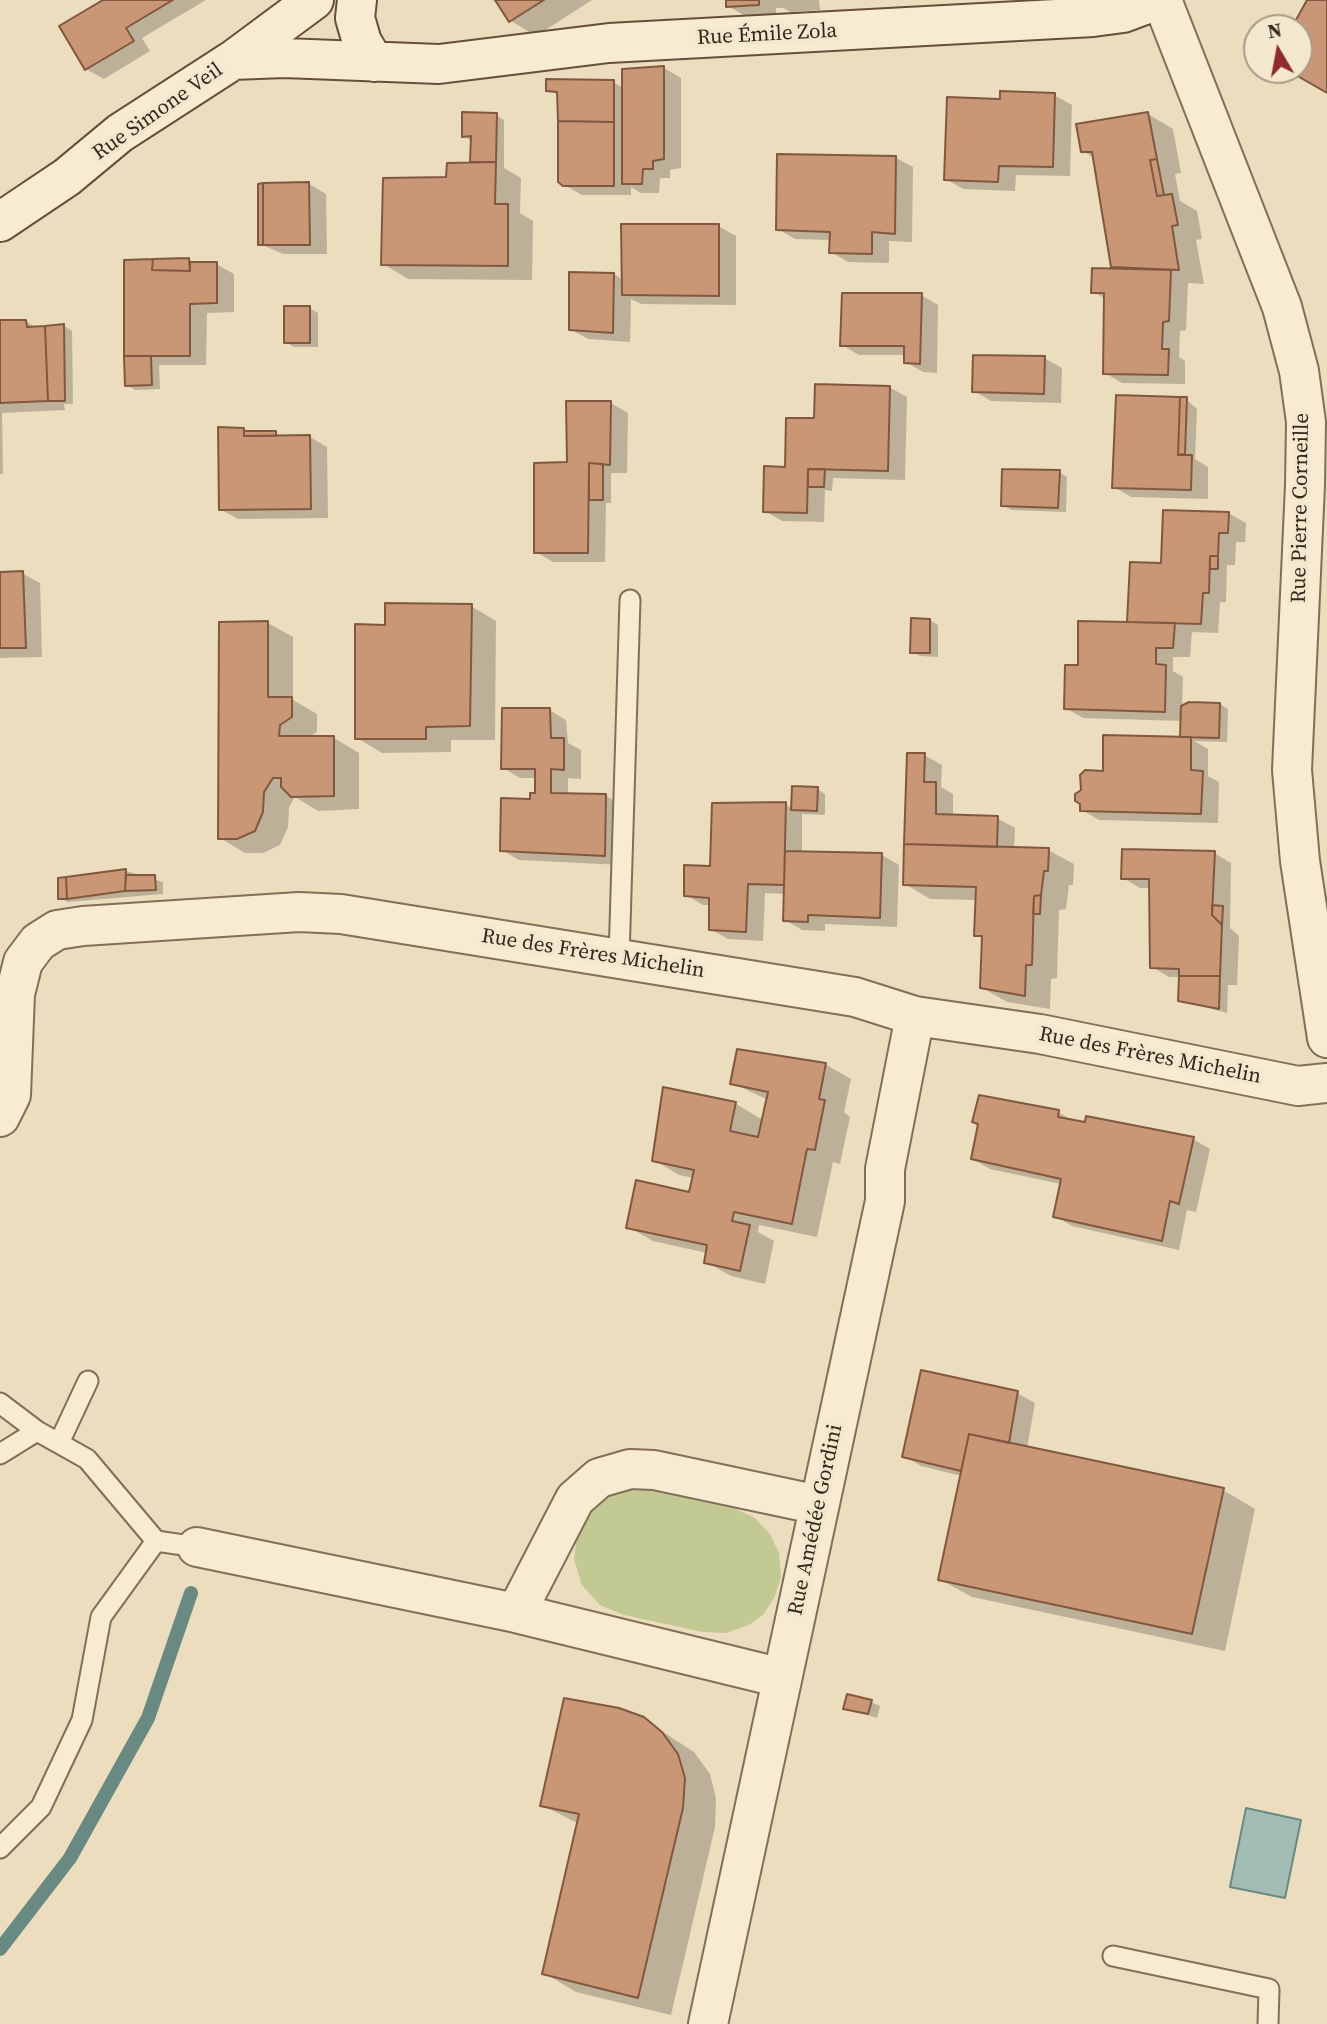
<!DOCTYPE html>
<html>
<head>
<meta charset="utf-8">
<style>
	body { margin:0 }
	#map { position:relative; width:1327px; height:2024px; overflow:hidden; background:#ecddbe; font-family:"Source Serif 4",serif }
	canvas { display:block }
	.north { position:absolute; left:1243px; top:14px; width:70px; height:70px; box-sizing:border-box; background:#f3e8cd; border:2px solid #a69b86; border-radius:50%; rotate:350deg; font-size:19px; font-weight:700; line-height:28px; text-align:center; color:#33271c }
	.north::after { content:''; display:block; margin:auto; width:24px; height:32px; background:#902a2c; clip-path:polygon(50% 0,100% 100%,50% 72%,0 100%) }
</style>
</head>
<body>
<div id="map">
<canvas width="1327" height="2024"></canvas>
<div class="north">N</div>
</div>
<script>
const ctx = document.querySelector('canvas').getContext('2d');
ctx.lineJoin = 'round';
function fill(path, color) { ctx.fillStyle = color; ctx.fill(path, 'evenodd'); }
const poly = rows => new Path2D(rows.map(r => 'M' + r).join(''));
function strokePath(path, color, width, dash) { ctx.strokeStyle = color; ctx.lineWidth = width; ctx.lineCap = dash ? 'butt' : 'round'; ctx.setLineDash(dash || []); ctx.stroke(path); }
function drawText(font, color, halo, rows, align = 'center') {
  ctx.font = font + ' "Source Serif 4",serif'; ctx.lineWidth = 7; ctx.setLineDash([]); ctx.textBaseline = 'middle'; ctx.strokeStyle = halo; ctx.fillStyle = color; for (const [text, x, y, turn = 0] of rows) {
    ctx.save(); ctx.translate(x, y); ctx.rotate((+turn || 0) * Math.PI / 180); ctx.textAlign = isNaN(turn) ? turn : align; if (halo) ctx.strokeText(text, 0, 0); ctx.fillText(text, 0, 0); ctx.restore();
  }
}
fill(poly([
	[627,1490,649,1490,736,1509,755,1518,770,1534,779,1553,781,1577,775,1596,764,1614,749,1625,726,1633,703,1632,624,1615,600,1605,582,1585,574,1559,577,1532,591,1511,606,1497]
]), '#c3c993');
const water = poly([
	[1246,1808,1301,1820,1285,1898,1230,1887,1246,1808]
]);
fill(water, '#a1bdb5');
strokePath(water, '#698a82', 2);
fill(poly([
	[107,0,206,0,142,38,150,51,104,79,86,69],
	[491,0,592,0,536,36,511,21,498,2],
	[727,0,819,0,820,10,791,12,783,8,776,8,776,14,745,16,728,6],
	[664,68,681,78,681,168,670,170,670,178,660,178,659,193,641,193,631,187,631,195,582,195,564,185,559,95,548,90,613,82,624,88],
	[1054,95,1072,105,1070,176,1016,175,1015,191,963,189,946,179,1002,101],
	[1148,114,1173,129,1181,173,1175,174,1180,201,1197,211,1202,239,1196,240,1204,284,1188,283,1186,330,1180,331,1179,357,1185,361,1185,384,1122,383,1105,373,1106,299,1093,292,1119,270,1113,266,1095,158,1082,151],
	[496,115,504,120,504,168,521,178,520,213,533,221,532,280,408,279,383,264,448,178,477,164,472,161,472,141,463,136],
	[896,158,913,167,912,242,889,241,889,263,848,262,831,252,831,240,795,239,778,229],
	[309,184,326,194,327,254,283,254,260,244],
	[718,226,736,236,736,305,641,304,631,299,630,342,588,339,570,329,614,274,623,280],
	[189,260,195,264,216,264,234,274,234,312,207,313,206,365,159,365,160,389,135,390,127,385],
	[921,295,938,305,937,373,923,372,906,362,906,355,859,355,842,345],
	[309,308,318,313,318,347,294,347,285,342],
	[25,321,37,328,64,326,72,331,73,404,64,404,65,410,2,413,3,474,0,474,0,322],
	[1044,358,1062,368,1061,403,991,401,974,391],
	[889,387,907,397,905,480,833,478,832,491,825,490,824,522,782,521,765,511,816,420],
	[1186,399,1197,409,1195,459,1208,467,1208,499,1131,497,1114,487],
	[567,403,611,403,628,413,627,473,611,473,611,503,606,503,605,562,553,562,536,552,569,464],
	[244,429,249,432,275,433,283,437,310,437,327,447,328,518,238,519,220,509],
	[1059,472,1067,477,1066,512,1011,510,1003,505],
	[1228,513,1246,523,1245,542,1236,542,1235,565,1227,565,1226,602,1220,602,1218,633,1192,632,1190,657,1173,657,1173,671,1183,677,1182,708,1220,704,1228,709,1227,742,1194,741,1208,749,1208,776,1219,782,1218,823,1099,820,1082,810,1105,772,1187,739,1182,721,1083,718,1065,708,1080,667,1129,624,1163,564],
	[22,573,40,583,42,657,0,658,0,574],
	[471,606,496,621,495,740,451,740,451,752,382,753,357,738,386,627],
	[930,620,938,625,938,657,920,656,912,652],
	[268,623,293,637,293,700,317,714,317,732,308,738,334,738,359,753,359,809,318,811,295,797,289,807,288,827,280,845,263,853,245,853,220,838],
	[549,710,566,720,568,743,581,750,581,779,568,778,568,795,606,796,623,806,622,865,519,860,502,850,536,795,537,778,520,778,503,768],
	[924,755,942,765,941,787,953,794,953,817,997,818,1015,828,1014,849,1048,850,1074,864,1073,885,1069,885,1066,909,1059,910,1057,978,1051,979,1050,1009,1007,1002,981,987,984,939,976,935,977,900,930,899,905,884],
	[817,789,825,794,825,815,802,814,802,853,882,855,899,865,897,927,825,924,825,931,802,930,785,920,785,894,765,893,763,941,728,939,710,929,711,905,703,905,686,895,785,804,793,809],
	[1214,853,1231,863,1230,928,1239,936,1237,985,1228,985,1227,1013,1180,1000,1181,977,1169,977,1152,967,1151,888,1140,888,1123,878],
	[126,871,163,882,163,894,68,902,60,898],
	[825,1064,851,1079,844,1112,850,1117,840,1164,833,1162,817,1237,759,1225,758,1232,774,1241,765,1284,731,1276,706,1262,707,1253,653,1241,628,1227,690,1194,694,1178,679,1175,654,1160,664,1089,736,1104,763,1120,768,1100,732,1083],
	[1058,1112,1075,1122,1193,1139,1210,1149,1196,1212,1187,1210,1179,1250,1072,1226,1055,1216,1061,1184,990,1169,973,1159],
	[1017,1393,1035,1403,1027,1448,1223,1490,1255,1509,1225,1651,972,1597,939,1579,962,1476,921,1466,904,1456],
	[871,1702,880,1706,877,1718,845,1708],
	[643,1719,694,1752,710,1774,716,1798,715,1827,671,2015,576,1992,544,1973,579,1824,542,1805]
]), '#0003');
strokePath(poly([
	[0,1949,70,1858,148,1718,191,1593]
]), '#698a82', 14);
const building = poly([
	[103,0,173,0,126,28,134,41,85,70,59,26,103,0],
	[495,0,544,0,509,22,495,0],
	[726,0,759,0,759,5,726,7,726,0],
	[1307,0,1327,0,1327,93,1287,70,1299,70,1299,41,1303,33,1292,27,1307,0],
	[664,66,664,159,653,161,653,169,643,169,642,184,622,184,622,69,664,66],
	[546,79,614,80,614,122,558,121,557,92,546,91,546,79],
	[1000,91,1055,93,1053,167,999,166,998,182,944,180,947,97,1000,99,1000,91],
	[462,112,497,113,496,162,470,162,471,136,462,137,462,112],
	[1148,112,1157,159,1150,160,1157,196,1172,194,1178,225,1172,226,1179,270,1111,267,1092,152,1081,152,1076,124,1148,112],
	[558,121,614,122,614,186,563,186,558,182,558,121],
	[777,154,896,156,895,234,872,232,872,254,829,253,830,232,776,230,777,154],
	[1157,159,1164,195,1157,196,1150,160,1157,159],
	[496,162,495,204,508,204,508,266,381,265,383,178,446,177,447,163,496,162],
	[309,182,310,245,263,245,263,183,309,182],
	[263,183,263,245,258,245,258,184,263,183],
	[621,224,719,224,719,296,622,295,621,224],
	[189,258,190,271,152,270,153,259,189,258],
	[153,259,152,270,190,271,190,262,217,262,217,303,190,304,190,356,124,356,124,260,153,259],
	[1092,268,1171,270,1169,321,1163,322,1162,349,1169,349,1168,375,1103,374,1104,293,1091,293,1092,268],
	[569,272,614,273,613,333,569,330,569,272],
	[842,293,922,293,920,364,904,363,904,346,840,346,842,293],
	[284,306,310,306,310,343,284,343,284,306],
	[0,320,26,320,27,327,45,326,48,401,0,403,0,320],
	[64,324,65,401,48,401,45,326,64,324],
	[973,355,1045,356,1044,394,972,392,973,355],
	[124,356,151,356,152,385,125,386,124,356],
	[815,384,890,386,888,471,808,469,807,513,763,512,764,466,785,467,786,418,814,418,815,384],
	[1116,395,1180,397,1178,455,1192,455,1191,490,1112,488,1116,395],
	[1180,397,1187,397,1185,454,1178,455,1180,397],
	[566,401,611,401,610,465,589,463,588,553,534,553,534,463,567,462,566,401],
	[218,427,244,428,244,436,310,435,311,509,219,510,218,427],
	[244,431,276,431,276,436,244,436,244,431],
	[589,463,603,464,603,500,589,500,589,463],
	[808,469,825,469,824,487,808,487,808,469],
	[1002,469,1060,470,1058,508,1001,506,1002,469],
	[1163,510,1229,512,1228,533,1219,533,1218,556,1210,556,1209,593,1203,593,1201,624,1127,622,1130,562,1161,563,1163,510],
	[1210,556,1218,556,1218,569,1210,569,1210,556],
	[23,571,26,648,0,648,0,572,23,571],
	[385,603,472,604,470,726,426,727,426,739,355,739,355,624,385,625,385,603],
	[911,618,930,619,930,653,910,653,911,618],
	[268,621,268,697,292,697,292,717,280,725,279,736,334,736,334,796,291,797,281,787,281,778,273,778,264,792,263,812,255,831,237,839,218,839,219,622,268,621],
	[1078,621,1175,623,1173,648,1156,648,1156,664,1166,665,1165,712,1064,709,1065,665,1078,665,1078,621],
	[1189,702,1220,703,1219,738,1180,737,1181,706,1189,702],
	[502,708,550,708,551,738,564,738,564,770,551,769,551,793,606,794,605,856,500,851,501,798,530,799,530,793,535,793,535,769,501,769,502,708],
	[1103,735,1191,737,1191,770,1203,771,1201,814,1080,811,1080,804,1075,801,1075,794,1081,790,1080,775,1085,770,1103,771,1103,735],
	[907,753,925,753,924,782,936,782,936,814,998,816,997,847,904,844,907,753],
	[792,786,818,787,817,811,791,810,792,786],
	[786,802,784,885,748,884,746,932,709,930,709,898,684,896,684,865,710,866,712,803,786,802],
	[904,844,1049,848,1048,871,1044,871,1041,895,1034,896,1032,965,1026,965,1025,996,980,988,982,936,974,936,976,887,903,885,904,844],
	[1122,849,1215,851,1212,915,1222,925,1220,976,1179,976,1179,969,1150,968,1149,879,1121,879,1122,849],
	[785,851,882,853,880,918,808,915,808,922,783,921,785,851],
	[126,869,125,891,67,899,66,877,126,869],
	[126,875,155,875,156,890,125,891,126,875],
	[66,877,67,899,58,899,58,878,66,877],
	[1041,895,1040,914,1033,914,1034,896,1041,895],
	[1212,905,1223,906,1222,925,1212,915,1212,905],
	[1179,976,1220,976,1219,1009,1178,1001,1179,976],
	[737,1049,826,1063,819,1099,825,1100,815,1150,807,1149,792,1224,734,1212,732,1221,750,1225,740,1271,704,1263,707,1245,626,1228,636,1180,689,1192,694,1170,652,1161,663,1087,736,1102,730,1131,758,1137,768,1092,730,1084,737,1049],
	[979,1095,1059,1110,1058,1117,1085,1122,1086,1116,1194,1137,1179,1204,1170,1201,1162,1241,1053,1217,1061,1179,971,1159,978,1124,972,1122,979,1095],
	[921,1370,1018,1391,1009,1443,969,1434,961,1471,902,1457,921,1370],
	[969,1434,1224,1488,1192,1634,938,1580,969,1434],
	[847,1694,872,1700,868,1714,843,1709,847,1694],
	[564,1698,619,1708,644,1717,662,1732,678,1754,685,1778,683,1808,638,1998,542,1974,579,1814,540,1806,564,1698]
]);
fill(building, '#c99775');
strokePath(building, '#81583f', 2);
const lane = poly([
	[619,958,630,600],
	[0,1403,37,1431,87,1459,156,1541,101,1617,82,1720,41,1807,0,1848],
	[59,1443,88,1381],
	[0,1454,37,1431],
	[156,1541,197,1547],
	[1113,1956,1269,1989,1268,2024]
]);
const street = poly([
	[1162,0,1282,307,1299,371,1306,422,1305,485,1292,770,1300,861,1327,1038],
	[0,1117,11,1095,15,994,23,962,38,942,57,930,83,926,299,912,341,914,855,997,915,1016,1040,1034,1298,1086,1327,1083],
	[197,1547,516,1613,782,1678],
	[516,1613,575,1499,599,1478,630,1469,654,1470,819,1505],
	[708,2024,885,1201,885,1169,915,1016]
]);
const secondary = poly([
	[357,0,355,18,362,42,374,62],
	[233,60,284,58,439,64,609,43,1093,17,1123,13,1158,0],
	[0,222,67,177,120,133,233,60,314,0]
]);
strokePath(lane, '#836e58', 23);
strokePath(street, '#836e58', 42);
strokePath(secondary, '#654f3b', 42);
strokePath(lane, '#f7ebd1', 19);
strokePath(street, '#f7ebd1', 38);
strokePath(secondary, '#f7ebd1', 38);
drawText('21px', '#33271c', '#f3e8cd', [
	["Rue Émile Zola",767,35,-3],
	["Rue Simone Veil",158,112,-35],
	["Rue Pierre Corneille",1301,508,-89],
	["Rue des Frères Michelin",593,954,9],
	["Rue des Frères Michelin",1150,1056,11],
	["Rue Amédée Gordini",816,1520,-78]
]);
</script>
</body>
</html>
